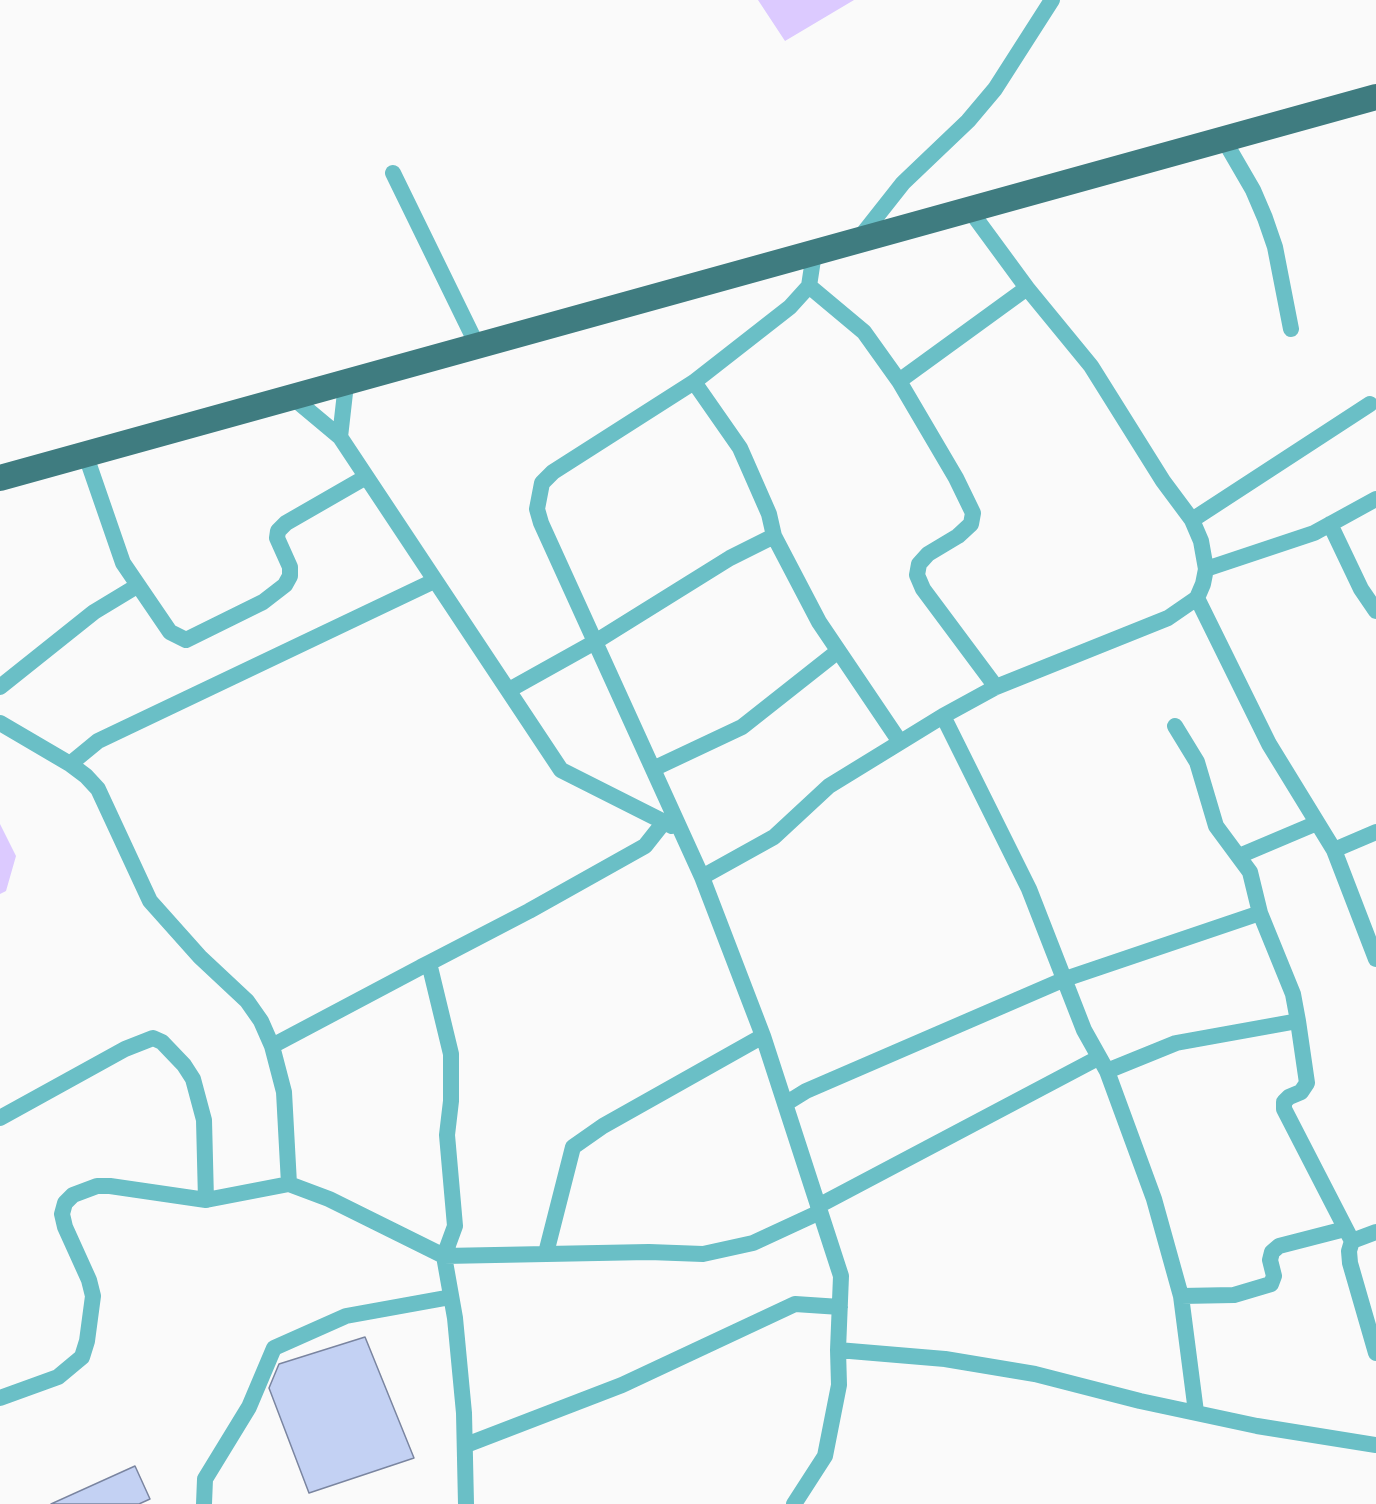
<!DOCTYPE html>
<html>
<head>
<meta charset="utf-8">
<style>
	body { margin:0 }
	canvas { display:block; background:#fafafa }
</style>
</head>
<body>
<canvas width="1376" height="1504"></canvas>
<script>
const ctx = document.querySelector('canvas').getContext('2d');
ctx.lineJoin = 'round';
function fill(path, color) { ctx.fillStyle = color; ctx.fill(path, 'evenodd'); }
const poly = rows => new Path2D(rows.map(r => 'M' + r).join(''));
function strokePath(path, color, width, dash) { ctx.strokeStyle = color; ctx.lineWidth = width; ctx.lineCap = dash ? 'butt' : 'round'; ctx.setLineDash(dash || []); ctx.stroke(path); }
fill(poly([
	[758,0,854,0,785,41],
	[0,824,16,856,6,891,0,894]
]), '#dccaff');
const building = poly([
	[365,1337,414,1458,309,1493,269,1388,279,1364,365,1337],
	[135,1466,150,1499,139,1504,51,1504,135,1466]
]);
fill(building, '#c3d1f3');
strokePath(building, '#7a85a0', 1.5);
strokePath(poly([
	[1224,140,1253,190,1265,218,1275,247,1291,329],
	[393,173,477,345],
	[858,240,903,183,968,121,995,89,1052,0],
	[809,286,864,332,899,381,1027,288],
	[899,381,956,478,973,513,971,524,958,536,928,554,919,564,917,575,923,589,996,687],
	[694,382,740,448,769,514,774,536,819,622,900,742],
	[291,396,340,437,561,770,672,826],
	[340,437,346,384],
	[86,456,123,563,170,632,186,640,263,602,285,585,290,576,290,567,277,538,278,531,286,523,366,477],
	[1192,520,1370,404],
	[1330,524,1361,589,1376,611],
	[1206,569,1314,533,1376,499],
	[1197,598,1269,744,1334,850,1376,959],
	[0,687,94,612,137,586],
	[509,690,595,642,730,558,774,536],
	[943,716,1029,889,1084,1030,1107,1071,1154,1199,1181,1296,1196,1412],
	[0,723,70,764,86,776,98,789,150,901,200,957,247,1001,261,1021,272,1046],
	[1175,726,1197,762,1216,826,1250,872,1260,913,1293,994,1298,1021],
	[70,764,98,741,434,581],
	[655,768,742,727,837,652],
	[1334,850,1376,832],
	[1239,856,1317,823],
	[702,877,774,837,829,786,943,716,996,687,1168,618,1197,598,1203,584,1206,569,1201,541,1192,520,1163,481,1091,366,1027,288,969,209],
	[429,963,451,1054,451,1101,447,1135,455,1226,444,1256,329,1199,289,1184,284,1092,272,1046,421,967,429,963,529,911,645,846,664,822],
	[1107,1071,1176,1043,1298,1021,1307,1083,1301,1092,1289,1097,1284,1102,1284,1109,1352,1241],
	[785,1104,806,1091,1065,979,1260,913],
	[0,1118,125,1049,153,1038,162,1042,184,1065,193,1079,204,1120,206,1200,289,1184],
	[1376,1232,1352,1241,1349,1251,1350,1263,1376,1353],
	[546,1253,573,1147,603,1126,763,1036],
	[1181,1296,1234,1295,1271,1284,1274,1276,1270,1260,1272,1252,1279,1246,1345,1229],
	[838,1350,945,1359,1035,1374,1140,1401,1257,1426,1376,1445],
	[0,1398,58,1377,82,1357,87,1341,93,1296,89,1280,65,1227,62,1214,65,1203,73,1195,97,1186,110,1186,206,1200],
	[466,1445,622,1385,795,1304,840,1307],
	[204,1504,205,1479,249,1407,274,1348,346,1316,451,1297],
	[466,1504,464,1413,455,1318,444,1256,649,1252,703,1254,753,1243,820,1212,818,1206,1098,1058],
	[794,1504,825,1456,839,1385,838,1350,841,1276,763,1036,702,877,541,523,537,509,542,483,553,472,694,382,790,307,809,286,814,253]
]), '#6abfc6', 16);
strokePath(poly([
	[0,478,1376,97]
]), '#3f7c80', 26);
</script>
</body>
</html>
